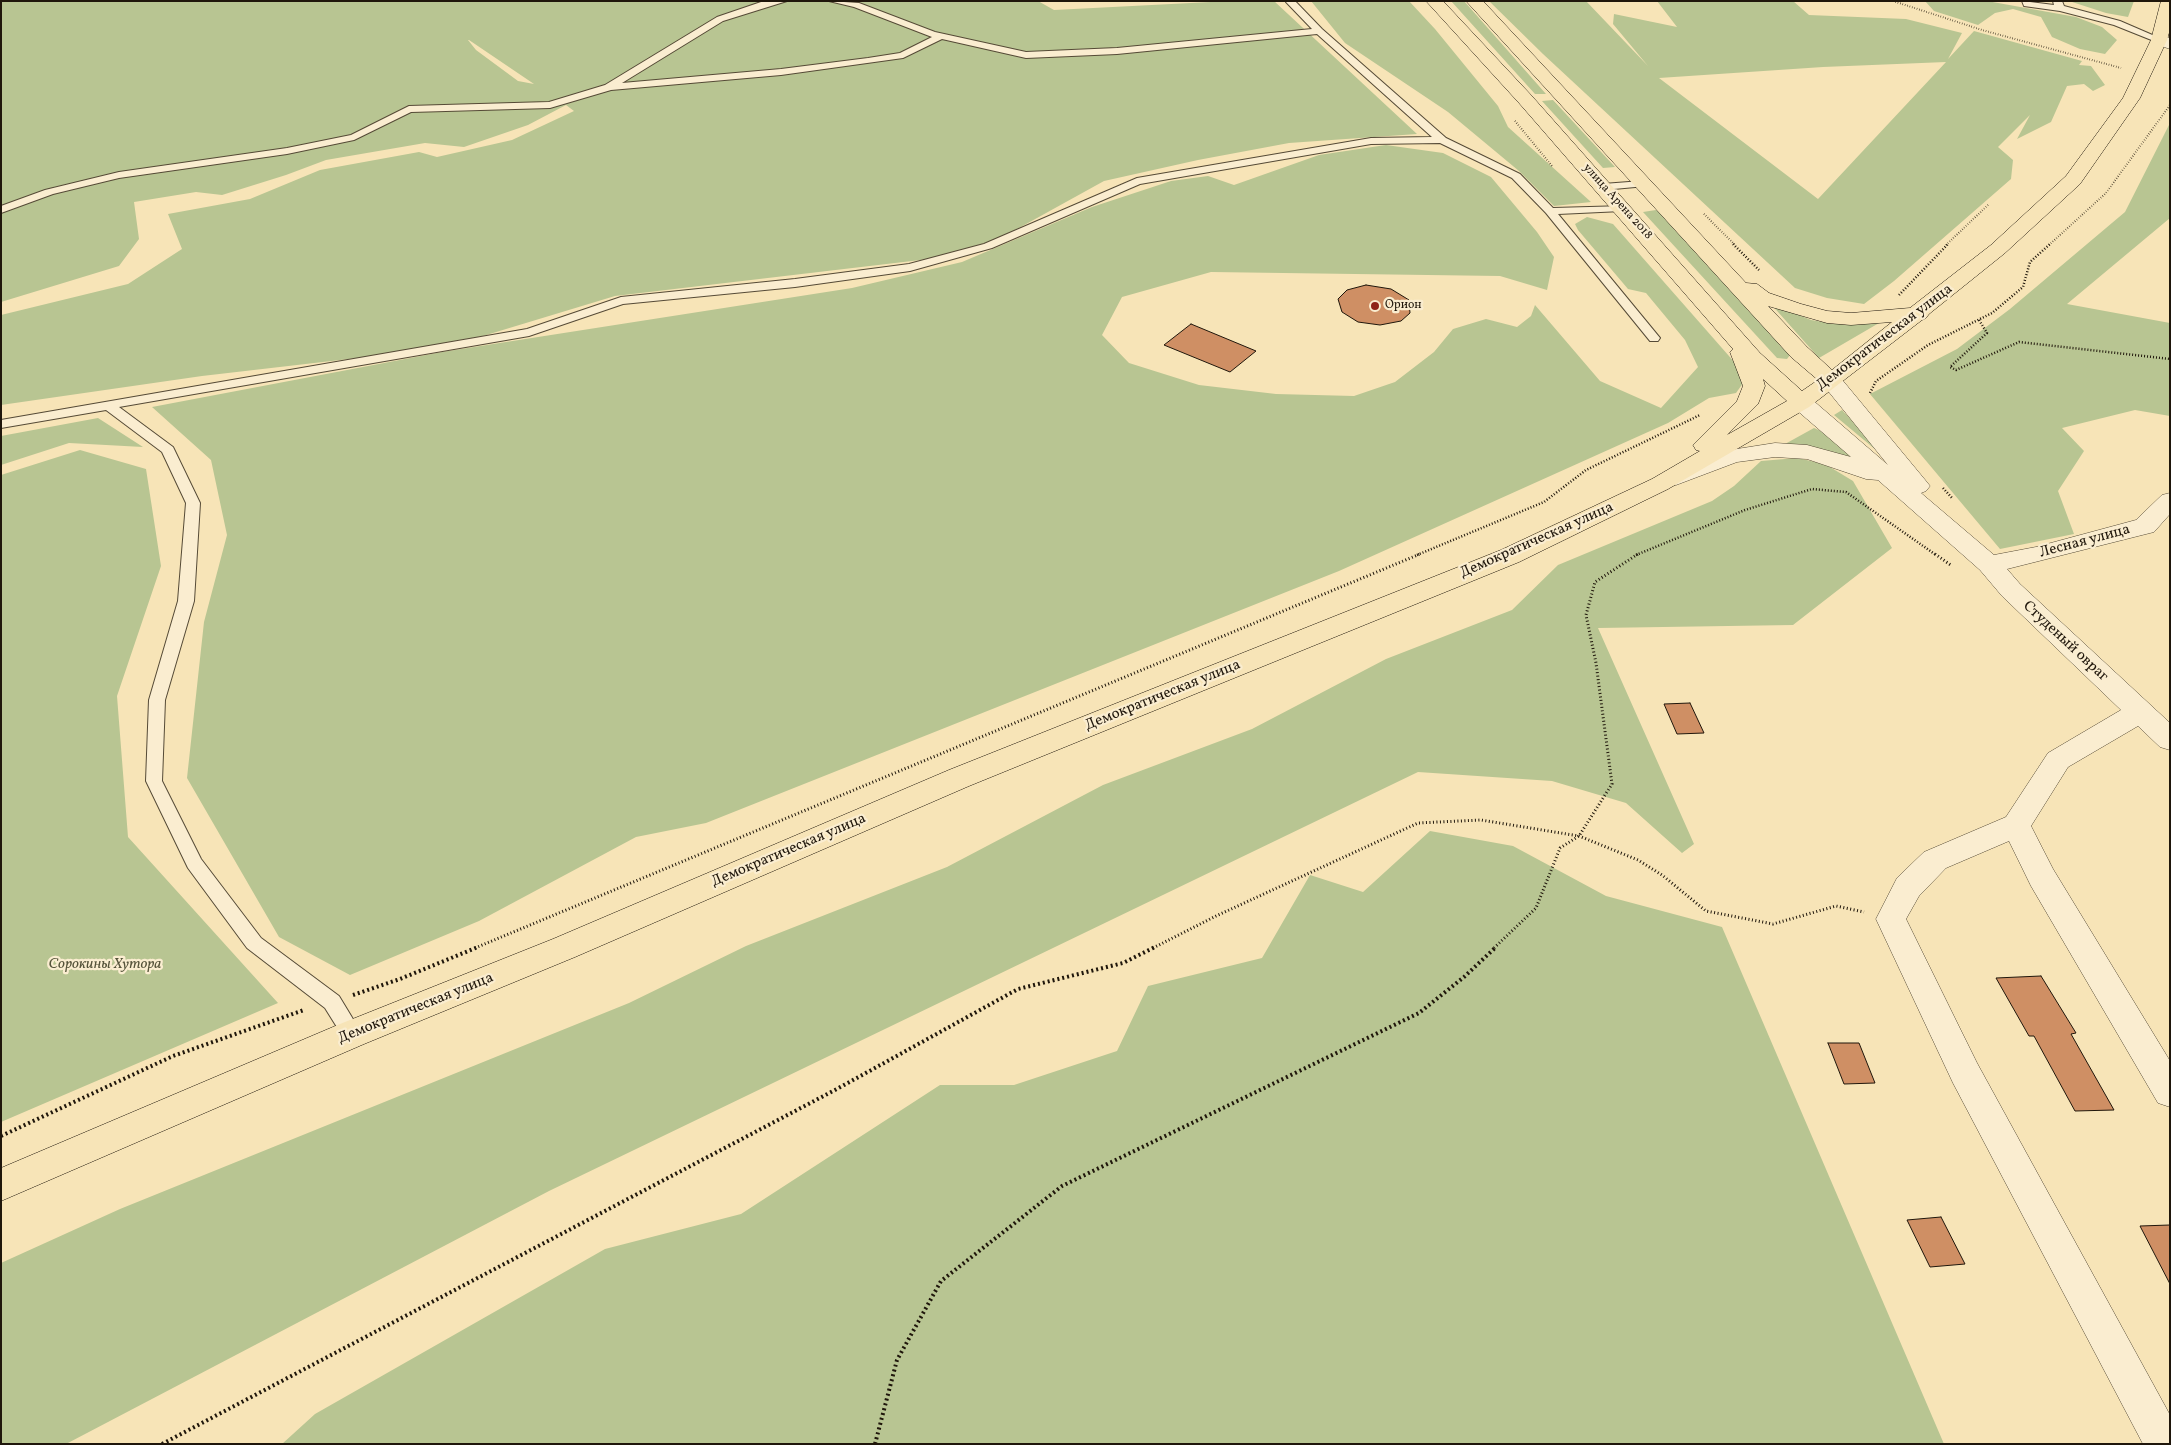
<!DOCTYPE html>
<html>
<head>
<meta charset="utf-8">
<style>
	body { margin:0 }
	#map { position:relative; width:2171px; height:1445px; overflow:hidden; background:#f7e4b7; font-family:Vollkorn,serif }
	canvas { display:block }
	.frame { position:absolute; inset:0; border:2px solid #1f160b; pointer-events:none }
</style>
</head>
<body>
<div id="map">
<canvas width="2171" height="1445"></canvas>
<div class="frame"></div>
</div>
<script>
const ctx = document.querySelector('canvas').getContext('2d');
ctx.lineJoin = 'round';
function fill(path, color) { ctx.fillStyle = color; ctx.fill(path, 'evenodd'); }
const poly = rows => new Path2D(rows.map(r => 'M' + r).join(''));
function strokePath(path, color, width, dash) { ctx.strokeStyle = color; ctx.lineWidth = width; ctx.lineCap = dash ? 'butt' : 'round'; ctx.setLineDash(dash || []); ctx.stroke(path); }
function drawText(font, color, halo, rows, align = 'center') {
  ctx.font = font + ' Vollkorn,serif'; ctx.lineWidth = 4.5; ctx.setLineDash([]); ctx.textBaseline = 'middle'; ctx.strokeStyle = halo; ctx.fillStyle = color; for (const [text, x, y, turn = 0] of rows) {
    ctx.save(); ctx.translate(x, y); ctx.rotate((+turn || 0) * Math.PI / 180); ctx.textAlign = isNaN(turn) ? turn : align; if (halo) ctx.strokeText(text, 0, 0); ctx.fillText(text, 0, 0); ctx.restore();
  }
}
fill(poly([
	[1,1,1038,1,1054,10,1230,1,1274,1,1417,134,1289,143,1198,160,1104,181,999,239,929,259,615,296,483,336,366,357,202,376,1,405,1,315,128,284,182,249,168,214,250,199,320,170,419,152,437,157,512,140,574,111,566,105,528,125,464,147,425,143,326,160,286,175,222,195,196,192,134,202,139,239,119,266,1,302],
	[468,40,469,40,534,84,518,81,476,50],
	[1311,1,1409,1,1435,29,1498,106,1508,127,1591,202,1554,206,1519,171,1448,112,1345,43],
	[1451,1,1464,1,1546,94,1535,94],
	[1489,1,1586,1,1648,66,1613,24,1614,14,1677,27,1657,1,1793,1,1809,15,1906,19,1962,33,1948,59,1974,31,2082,61,2079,65,2091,66,2105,85,2093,91,2084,84,2067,86,2051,122,2017,139,2030,115,1998,147,2013,160,2011,179,1894,281,1864,304,1827,298,1795,288,1543,54],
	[1946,62,1818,199,1659,78,1823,67],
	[1925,1,1987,1,2076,17,2102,27,2117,40,2105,54,2080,49,2052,37,2041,17,2013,9,1995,13,1978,25,1934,11],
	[2069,1,2134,1,2128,17,2106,13],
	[1553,100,1615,167,1603,168,1542,101],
	[2170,123,2170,218,2067,304,2170,323,2170,416,2135,410,2062,428,2084,451,2058,491,2074,534,2000,549,1870,394,1957,349,2010,309,2125,212],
	[1386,145,1443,153,1491,177,1537,232,1554,257,1547,290,1500,276,1211,272,1122,297,1102,335,1129,363,1199,385,1276,394,1354,396,1395,382,1434,352,1453,329,1486,319,1517,327,1531,316,1535,305,1600,381,1661,408,1698,367,1685,340,1646,293,1628,289,1578,230,1575,224,1587,217,1613,224,1736,364,1746,379,1736,393,1709,398,1668,423,1339,571,706,823,636,837,479,921,350,975,279,937,187,778,204,622,227,535,211,460,152,407,442,352,852,288,962,262,1092,207,1171,181,1208,176,1234,185,1319,155],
	[1656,210,1663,214,1790,355,1787,359,1777,358,1643,212],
	[1770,303,1811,320,1829,323,1879,323,1819,358],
	[1842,410,1894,465,1834,415],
	[98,418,143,447,69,443,1,465,1,436],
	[1814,428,1821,431,1856,458,1785,444],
	[80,450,146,469,161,566,117,696,128,837,278,1003,1,1122,1,475],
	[1797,458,1825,464,1853,481,1892,548,1793,625,1598,628,1694,844,1682,853,1626,803,1552,781,1418,772,549,1191,66,1444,1,1444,1,1263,120,1209,629,1003,746,946,947,867,1103,785,1252,729,1386,659,1512,610,1558,565,1712,501,1734,486,1761,461],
	[1430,831,1513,846,1606,896,1722,927,1944,1444,282,1444,315,1414,605,1249,741,1214,940,1085,1014,1085,1117,1051,1148,986,1262,958,1310,875,1363,892]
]), '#b8c592');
const building = poly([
	[1366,285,1391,289,1409,300,1410,313,1401,321,1380,325,1358,322,1342,312,1338,299,1347,290,1366,285],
	[1191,324,1256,351,1230,372,1164,345,1191,324],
	[1690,703,1704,733,1677,734,1664,704,1690,703],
	[2041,976,2076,1033,2071,1034,2114,1110,2075,1111,2034,1036,2029,1036,1996,978,2041,976],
	[1828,1043,1859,1043,1875,1083,1844,1084,1828,1043],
	[1941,1217,1965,1264,1930,1267,1907,1220,1941,1217],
	[2170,1225,2170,1284,2140,1226,2170,1225]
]);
fill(building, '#cf8f64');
strokePath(building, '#1f160b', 1);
const lane = poly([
	[764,1,787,1,723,21,622,83,781,69,868,58,900,53,932,37,854,7,829,1,859,3,935,32,1026,52,1117,48,1312,29,1286,2,1295,1,1322,29,1446,138,1520,174,1553,208,1626,206,1626,210,1622,211,1558,214,1660,338,1658,341,1650,341,1546,213,1512,178,1440,143,1371,144,1140,184,992,248,910,271,795,287,623,304,529,336,119,407,173,447,200,503,194,601,165,700,162,781,201,859,261,938,339,996,362,1034,359,1040,352,1042,345,1040,325,1008,247,948,188,868,146,781,149,700,178,601,186,503,162,452,106,410,1,428,1,420,527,329,621,297,795,279,909,264,984,244,1137,178,1371,138,1432,137,1317,34,1117,54,1026,58,942,39,903,58,781,75,611,90,550,108,411,112,354,140,287,154,119,178,53,194,1,213,1,206,45,190,119,172,287,148,351,135,409,106,549,102,605,85,717,17,764,1],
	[2022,1,2054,5,2053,1,2062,1,2064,6,2120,21,2164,40,2159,43,2114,25,2060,11,2024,6,2022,1],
	[1642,181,1647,184,1646,186,1603,190,1598,187,1603,184,1642,181]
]);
const street = poly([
	[2159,35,2170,38,2170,49,2153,43,2151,40,2153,37,2159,35],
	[1831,374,1839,376,1926,481,1930,486,1926,491,1921,493,1994,555,2036,547,2136,520,2162,495,2170,493,2170,514,2154,532,2007,569,2020,584,2170,723,2170,750,2160,747,2138,726,2068,767,2031,826,2053,869,2170,1061,2170,1107,2158,1103,2031,886,2009,841,1946,868,1919,896,1906,919,1977,1063,2170,1415,2170,1444,2143,1444,1953,1083,1876,919,1897,878,1924,852,2006,817,2048,753,2121,710,2002,596,1980,570,1878,480,1866,479,1807,459,1775,457,1737,462,1676,485,1668,483,1664,478,1668,473,1724,451,1775,443,1807,445,1851,457,1793,407,1790,402,1793,397,1801,395,1809,397,1888,465,1820,381,1823,376,1831,374]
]);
const primary = poly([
	[1426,1,1443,1,1531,95,1760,353,1802,391,1818,380,1791,357,1466,1,1483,1,1746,283,1757,284,1769,293,1801,304,1827,311,1851,313,1910,308,1991,245,2066,176,2123,98,2151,40,2161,1,2170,1,2170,29,2167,40,2140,98,2080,184,2005,253,1929,314,1926,318,1922,320,1809,407,1668,489,1519,562,969,786,575,957,364,1044,1,1201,1,1168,340,1024,553,939,949,770,1501,550,1652,479,1700,451,1696,450,1693,445,1737,401,1743,386,1730,352,1733,349,1519,103,1426,1],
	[1768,306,1827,323,1851,325,1892,322,1832,370,1807,347,1768,306],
	[1763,379,1787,401,1727,435,1758,404,1765,386,1763,379]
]);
strokePath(lane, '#554a36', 2);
strokePath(street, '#554a36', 1);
strokePath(primary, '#1f160b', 1);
strokePath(poly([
	[1893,1,1982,30,2121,68],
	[1515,121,1552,166],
	[1704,214,1735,245],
	[1946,245,1988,205],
	[2049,245,2106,193,2170,105]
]), '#1f160b', 2, [0.5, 2]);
strokePath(poly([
	[1733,244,1759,270],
	[1899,295,1948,244],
	[1979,320,1987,333,1950,367,1956,370,2019,342,2170,359],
	[1870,393,1876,381,1928,345,1992,313,2023,287,2030,262,2050,244],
	[1943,488,1952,498],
	[1417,555,1544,502,1586,470,1700,415],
	[1636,555,1745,510,1812,489,1846,492,1936,555]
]), '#1f160b', 2.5, [1, 2]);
strokePath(poly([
	[1935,554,1952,566],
	[475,948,1420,554],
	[1153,948,1216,916,1418,823,1481,820,1579,836,1638,860,1662,875,1706,911,1773,924,1836,906,1864,912],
	[1494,948,1536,908,1560,848,1579,836,1612,784,1596,663,1586,615,1595,582,1638,554]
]), '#1f160b', 3, [1, 2.5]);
strokePath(poly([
	[353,995,400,979,478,947],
	[1,1136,173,1056,304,1010],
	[162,1444,835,1090,1018,989,1123,963,1155,947],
	[875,1444,897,1360,941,1281,1062,1186,1419,1013,1464,977,1496,947]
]), '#1f160b', 4, [2, 3]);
fill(lane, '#faedd0');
fill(street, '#faedd0');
fill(primary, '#f7e4b7');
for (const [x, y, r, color] of [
	[1375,306,5,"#8f2418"]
]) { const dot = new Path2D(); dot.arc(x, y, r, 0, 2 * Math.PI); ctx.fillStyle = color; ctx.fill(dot); strokePath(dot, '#faedd0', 2); }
drawText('12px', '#1f160b', '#faedd0', [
	["улица Арена 2018",1617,202,48]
]);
drawText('12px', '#1f160b', '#faedd0', [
	["Орион",1385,306]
], 'left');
drawText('15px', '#1f160b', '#faedd0', [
	["Демократическая улица",1885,338,-37],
	["Демократическая улица",1537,541,-24],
	["Лесная улица",2085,542,-15],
	["Студеный овраг",2065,642,43],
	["Демократическая улица",1163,696,-22],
	["Демократическая улица",789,851,-23],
	["Демократическая улица",416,1009,-22]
]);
drawText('italic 15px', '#55533a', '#faedd0', [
	["Сорокины Хутора",105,965]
]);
</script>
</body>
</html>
